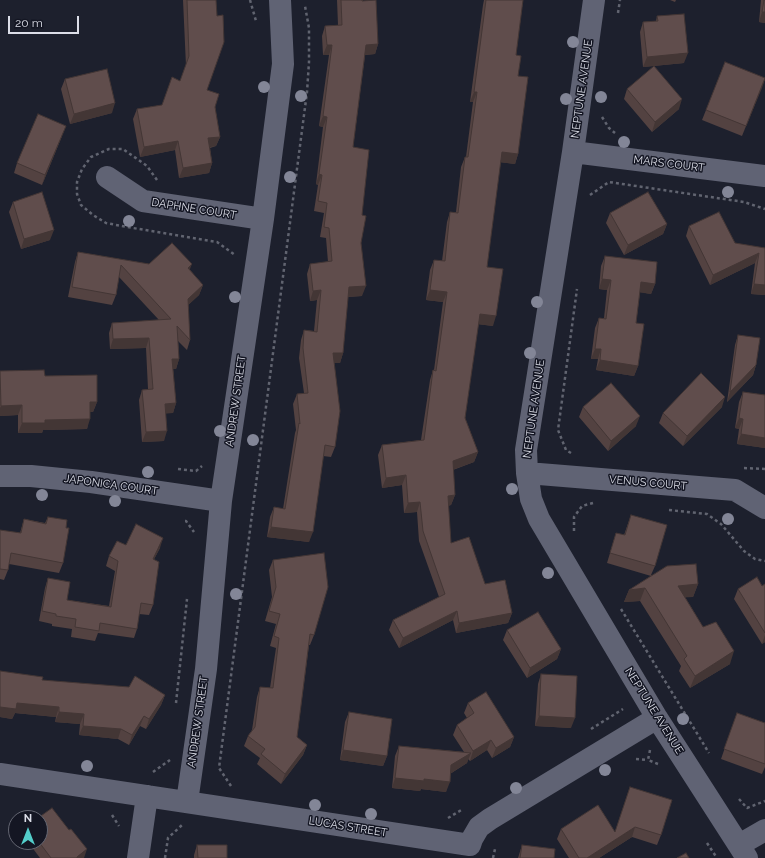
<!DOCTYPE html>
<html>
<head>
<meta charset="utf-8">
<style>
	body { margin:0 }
	#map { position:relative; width:765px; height:858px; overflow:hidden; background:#1d202d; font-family:Raleway,sans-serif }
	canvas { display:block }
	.north { position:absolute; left:8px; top:810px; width:40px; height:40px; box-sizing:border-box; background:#141623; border:1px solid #646672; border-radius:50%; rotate:0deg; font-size:11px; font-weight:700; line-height:16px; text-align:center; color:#dcdee8 }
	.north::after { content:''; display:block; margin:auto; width:14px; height:18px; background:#53cdca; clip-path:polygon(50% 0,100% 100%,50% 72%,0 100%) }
	.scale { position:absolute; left:8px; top:16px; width:71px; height:18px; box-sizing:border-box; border:2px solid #dcdee8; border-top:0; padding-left:5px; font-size:12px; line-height:14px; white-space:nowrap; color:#dcdee8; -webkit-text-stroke:3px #141623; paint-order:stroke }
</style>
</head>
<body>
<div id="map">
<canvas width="765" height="858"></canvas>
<div class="north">N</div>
<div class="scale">20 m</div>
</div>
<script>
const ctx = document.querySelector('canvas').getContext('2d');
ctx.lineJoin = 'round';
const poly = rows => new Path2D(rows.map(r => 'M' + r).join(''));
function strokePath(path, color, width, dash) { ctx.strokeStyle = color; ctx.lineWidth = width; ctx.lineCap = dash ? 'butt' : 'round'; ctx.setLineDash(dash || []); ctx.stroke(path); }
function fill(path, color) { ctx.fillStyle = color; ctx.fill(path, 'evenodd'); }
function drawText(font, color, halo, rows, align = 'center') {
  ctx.font = font + ' Raleway,sans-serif'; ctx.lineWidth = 3; ctx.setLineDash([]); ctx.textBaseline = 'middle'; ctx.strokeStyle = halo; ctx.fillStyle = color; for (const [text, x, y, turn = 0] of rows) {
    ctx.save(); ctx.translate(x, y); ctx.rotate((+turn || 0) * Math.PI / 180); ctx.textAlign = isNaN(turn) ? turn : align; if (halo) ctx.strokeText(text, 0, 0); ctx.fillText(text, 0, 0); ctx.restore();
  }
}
strokePath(poly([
	[250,0,256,21],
	[618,13,620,0],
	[602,117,609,128,615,133],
	[157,180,147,166,123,149,109,149,91,157,82,169,77,182,77,194,81,205,93,215,106,223,127,227,217,242,235,255],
	[590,195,609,182,744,202,765,209],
	[571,453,566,450,558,430,577,289],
	[744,468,765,469],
	[178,469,196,471,202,466],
	[669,510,707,514,721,524,744,551,755,559,765,561],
	[185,521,186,521,194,532],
	[574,531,574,517,582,506,593,503],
	[621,609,709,753],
	[176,703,187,599],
	[591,729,623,709],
	[650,750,648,760,658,764],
	[636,759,648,760],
	[153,772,170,760],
	[231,786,219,768,307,92,309,62,309,28,305,6],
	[739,799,747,808,765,801],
	[112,815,119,826],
	[448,818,463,809],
	[707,843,717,858],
	[165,858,168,838,182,825],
	[493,858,495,849]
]), '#616470', 2.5, [3, 3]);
strokePath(poly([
	[594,0,573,152,526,450,527,473,531,499,539,519,657,718,747,858],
	[573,152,765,176],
	[107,177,143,201,263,219],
	[527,473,735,490,765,508],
	[0,476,31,476,91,482,221,501],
	[0,774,470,845,472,839,479,827,490,819,657,718],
	[187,802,206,669,221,501,263,219,283,64,280,0],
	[739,845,765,830],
	[138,858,147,796]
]), '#606374', 22);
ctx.fillStyle = '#838697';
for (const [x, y] of [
	[573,42],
	[264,87],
	[301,96],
	[601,97],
	[566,99],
	[624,142],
	[290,177],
	[728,192],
	[129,221],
	[235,297],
	[537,302],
	[530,353],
	[220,431],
	[253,440],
	[148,472],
	[512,489],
	[42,495],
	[115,501],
	[728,519],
	[548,573],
	[236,594],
	[683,719],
	[87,766],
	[605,770],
	[516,788],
	[315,805],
	[371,814]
]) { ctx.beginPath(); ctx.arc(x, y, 6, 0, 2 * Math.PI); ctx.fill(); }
fill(poly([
	[183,0,216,0,207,90,215,107,220,137,216,146,210,148,212,163,209,173,179,178,175,150,140,157,133,119,137,109,162,105,180,81,186,66],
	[337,0,363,0,363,1,378,44,375,54,365,55,353,147,362,215,361,243,362,296,348,297,343,353,340,363,334,363,335,447,331,457,323,456,309,542,267,537,270,517,274,507,283,509,295,433,296,430,293,404,297,394,304,393,299,358,301,340,304,330,314,331,317,300,310,301,307,274,310,264,328,262,326,238,320,237,324,213,314,211,318,185,316,184,323,127,319,126,329,55,323,55,322,36,325,26,338,25],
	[484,0,523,0,516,55,518,76,518,154,515,164,500,162,487,267,493,326,478,324,465,418,478,452,474,462,453,470,455,495,451,505,448,506,451,543,485,584,512,613,508,623,456,633,453,620,399,648,389,630,393,620,439,597,419,541,417,512,404,513,402,485,382,488,378,455,382,445,421,440,430,380,433,370,434,370,443,302,426,300,430,270,434,260,442,261,447,222,450,212,456,212,461,167,465,157,466,157,473,102,470,102,483,5],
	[670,0,676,0,675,2],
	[761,0,765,0,765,23,759,22],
	[657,16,684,63,643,67,640,32,643,22,656,21],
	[65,79,112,113,70,124,61,89],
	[765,79,742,136,702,120,706,110],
	[627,89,679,109,652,132,624,99],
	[62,136,42,185,14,173,17,163],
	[13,202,50,240,21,249,9,212],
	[610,213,667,224,663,234,624,255,606,223],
	[689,226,735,243,765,248,765,295,751,294,755,263,710,285,686,236],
	[78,252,149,264,190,270,203,285,199,295,188,305,190,340,187,350,178,341,179,359,176,369,173,369,176,403,173,413,166,413,164,441,142,442,139,400,142,390,148,389,146,348,110,349,109,333,112,323,159,320,119,277,116,295,112,305,68,297,75,262],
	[605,256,655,284,651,294,640,292,636,323,638,366,634,376,596,370,598,359,591,359,595,328,599,318,604,318,607,290,599,289,601,266],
	[738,335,756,365,753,375,727,402,735,345],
	[0,371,45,376,97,402,93,412,90,412,87,429,43,430,42,433,18,433,18,415,0,416],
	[743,392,765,395,765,448,737,444,739,429,735,428,739,402],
	[583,407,636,426,608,451,579,417],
	[722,407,683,446,659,423,663,413],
	[631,515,655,566,651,575,698,584,693,597,685,597,703,627,730,664,690,688,679,671,681,666,640,601,624,602,629,590,651,576,607,563,616,533,624,535],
	[48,517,66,528,63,563,59,573,9,564,8,570,4,580,0,579,0,530,20,533,24,519,45,523],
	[126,545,160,548,154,559,153,605,149,615,139,614,137,629,134,638,98,633,95,641,71,637,72,629,52,626,52,624,39,621,45,588,48,578,67,600,109,606,115,571,106,566,109,556],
	[273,560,314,635,310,645,309,645,297,737,307,745,303,755,281,784,257,764,260,758,244,746,248,736,252,730,257,697,260,687,270,688,276,648,270,646,276,624,265,621,272,597,269,570],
	[765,584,765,642,762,644,734,599,738,589,762,586],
	[507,630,561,649,557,659,527,678,503,640],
	[0,671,42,680,165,695,161,705,146,729,140,726,129,745,118,739,79,735,80,724,55,722,56,717,15,713,12,719,0,717],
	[541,674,571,728,535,726,538,684],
	[468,703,514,737,510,747,492,758,487,750,470,761,468,759,467,763,450,774,446,792,421,789,420,791,392,788,395,756,399,746,464,752,453,735,457,725,467,718,464,713],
	[349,712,387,756,383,766,340,760,345,722],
	[737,713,765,723,765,767,762,774,721,759],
	[630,787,661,835,657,845,632,837,599,858,569,858,557,839,561,829,615,832],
	[28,842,40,842,84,858,40,858],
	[197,845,227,858,194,858,194,855],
	[522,845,554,858,518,858]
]), '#534241');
fill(poly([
	[762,12,765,12,765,23,759,22],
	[378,44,375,54,363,55,366,45],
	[327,45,332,45,329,55,323,55],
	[688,53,684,63,643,67,647,57],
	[765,79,762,88,742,136,746,126],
	[474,92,477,92,473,102,470,102],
	[682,99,679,109,652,132,655,122],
	[115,103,112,113,70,124,74,114],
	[323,116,327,117,323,127,319,126],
	[66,126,62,136,42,185,45,175],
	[220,137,216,146,205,148,208,138],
	[178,141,175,150,140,157,144,147],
	[502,152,518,154,515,164,498,162],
	[212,163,209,173,179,178,183,168],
	[319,174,322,175,318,185,316,184],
	[667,224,663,234,624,255,628,245],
	[54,230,50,240,21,249,24,239],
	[759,253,755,263,710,285,713,275],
	[192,264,188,274,188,268],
	[602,279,611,280,607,290,599,289],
	[641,282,655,284,651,294,637,292],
	[754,284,765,285,765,295,751,294],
	[203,285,199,295,184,309,188,299],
	[366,286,362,296,345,297,349,287],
	[321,290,317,300,310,301,313,291],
	[430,290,447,292,443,302,426,300],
	[480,314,496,316,493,326,476,324],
	[149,338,146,348,110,349,113,339],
	[595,349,601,349,598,359,591,359],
	[333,353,343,353,340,363,330,363],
	[172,359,179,359,176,369,168,369],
	[600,360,638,366,634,376,596,370],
	[756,365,753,375,727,402,730,392],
	[725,397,722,407,683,446,687,436],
	[90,402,97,402,93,412,87,412],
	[176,403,173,413,162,414,165,404],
	[22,405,18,415,0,416,0,408,1,406],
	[640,416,636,426,608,451,611,441],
	[739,418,743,419,739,429,735,428],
	[90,419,87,429,43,430,42,433,18,433,22,423,45,420],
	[167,431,164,441,142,442,146,432],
	[741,434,765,438,765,448,737,444],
	[478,452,474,462,449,471,453,461],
	[406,475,402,485,382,488,386,478],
	[455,495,451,505,444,506,448,496],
	[420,502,417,512,404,513,408,503],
	[271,527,313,532,309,542,267,537],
	[163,538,160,548,149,569,153,559],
	[698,584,693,597,674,598,678,586],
	[645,588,640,601,624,602,629,590],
	[457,611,453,620,399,648,403,638],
	[512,613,508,623,456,633,459,623],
	[765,635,765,642,762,644],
	[561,649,557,659,527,678,530,668],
	[734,651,730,664,690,688,695,676],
	[165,695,161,705,146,729,149,719],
	[17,703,59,707,56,717,15,713,12,719,0,717,0,707],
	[59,712,84,714,80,724,55,722],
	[144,716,140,726,129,745,132,735],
	[539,716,575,718,571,728,535,726],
	[83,726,121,729,118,739,79,735],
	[514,737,510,747,492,758,496,748],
	[491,740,487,750,470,761,473,751],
	[307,745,303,755,281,784,285,774],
	[343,750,387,756,383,766,340,760],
	[471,753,467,763,448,775,451,765],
	[395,778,424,779,450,782,446,792,421,789,420,791,392,788],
	[635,827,632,837,599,858,587,858],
	[87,849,84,858,77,858,77,857]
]), '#433635');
const building = poly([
	[187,0,216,0,217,16,223,15,224,42,207,90,219,94,215,107,220,137,208,138,212,163,183,168,178,141,144,147,137,109,162,105,172,77,180,81,189,56,187,0],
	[341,0,362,0,362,1,376,0,378,44,366,45,353,147,369,150,362,215,366,216,361,243,366,286,349,287,343,353,333,353,340,411,335,447,325,445,313,532,271,527,274,507,285,509,299,423,300,424,297,394,308,393,303,348,304,330,317,332,321,290,313,291,310,264,332,261,329,228,324,227,327,203,318,201,322,175,319,174,327,117,323,116,332,45,327,45,325,26,342,25,341,0],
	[486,0,523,0,516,55,521,56,518,76,528,77,518,154,502,152,487,267,503,269,496,316,480,314,465,418,478,452,453,461,455,495,448,496,451,543,469,537,485,584,505,580,512,613,459,623,457,611,403,638,393,620,445,594,423,531,420,502,408,503,406,475,386,478,382,445,424,440,433,370,436,371,447,292,430,290,434,260,445,261,450,212,458,213,465,157,468,157,477,92,474,92,486,0],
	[764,0,765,0,765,12,762,12,764,0],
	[684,14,688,53,647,57,643,22,658,21,657,16,684,14],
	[725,62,765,78,746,126,706,110,725,62],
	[654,66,682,99,655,122,627,89,654,66],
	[107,69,115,103,74,114,65,79,107,69],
	[38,114,66,126,45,175,17,163,38,114],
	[42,192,54,230,24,239,13,202,42,192],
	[648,192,667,224,628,245,610,213,648,192],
	[719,212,735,243,765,248,765,285,754,284,759,253,713,275,689,226,719,212],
	[172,243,192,264,188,268,203,285,188,299,190,340,177,326,179,359,172,359,176,403,165,404,167,431,146,432,142,390,153,389,149,338,113,339,112,323,171,319,121,265,116,295,72,287,78,252,149,264,172,243],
	[605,256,657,262,655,284,641,282,636,323,644,324,638,366,600,360,601,349,595,349,599,318,606,319,611,280,602,279,605,256],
	[738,335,760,338,756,365,730,392,738,335],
	[44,370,45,376,97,375,97,402,90,402,90,419,45,420,45,423,22,423,22,405,1,406,0,371,44,370],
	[701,373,725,397,687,436,663,413,701,373],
	[611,383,640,416,611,441,583,407,611,383],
	[743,392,765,395,765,438,741,434,743,419,739,418,743,392],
	[631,515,667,525,655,566,610,553,616,533,625,535,631,515],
	[48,517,67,520,66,528,69,528,63,563,11,553,8,570,0,569,0,530,21,533,24,519,46,524,48,517],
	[136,524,163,538,153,559,159,562,153,605,141,603,137,629,100,623,99,631,75,627,76,619,56,616,56,614,42,611,48,578,70,582,67,600,111,607,118,561,109,556,117,541,126,545,136,524],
	[324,553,328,587,314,635,310,634,297,737,307,745,285,774,261,754,265,749,248,736,255,727,260,687,273,688,279,638,274,636,280,614,269,611,276,587,273,560,324,553],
	[696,564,698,584,678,586,703,627,716,622,734,651,695,676,684,659,687,656,645,588,629,590,667,566,696,564],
	[757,577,762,586,765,584,765,633,738,589,757,577],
	[538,612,561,649,530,668,507,630,538,612],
	[0,671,43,677,42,680,129,687,135,676,165,695,149,719,144,716,132,735,121,729,83,726,84,714,59,712,59,707,17,703,16,709,0,707,0,671],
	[541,674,577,676,575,718,539,716,541,674],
	[486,692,514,737,496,748,491,740,473,751,457,725,474,713,468,703,486,692],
	[349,712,392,719,387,756,343,750,349,712],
	[737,713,765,723,765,764,724,749,737,713],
	[399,746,471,753,451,765,450,782,424,779,424,781,395,778,399,746],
	[630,787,672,800,661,835,635,827,587,858,579,858,561,829,598,805,615,832,630,787],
	[52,808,69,830,71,829,87,849,77,857,77,858,51,858,39,842,40,842,40,818,38,818,52,808],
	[197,845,227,845,227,858,198,858,197,845],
	[522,845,555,849,554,858,520,858,522,845],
	[686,853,689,858,677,858,686,853]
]);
fill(building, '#604d4c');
strokePath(building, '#433635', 1);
drawText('11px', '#dcdee8', '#141623', [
	["NEPTUNE AVENUE",582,89,-82],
	["MARS COURT",669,164,7],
	["DAPHNE COURT",194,209,9],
	["ANDREW STREET",236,401,-82],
	["NEPTUNE AVENUE",534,409,-82],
	["VENUS COURT",648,483,5],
	["JAPONICA COURT",111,485,8],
	["NEPTUNE AVENUE",654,711,58],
	["ANDREW STREET",198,722,-82],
	["LUCAS STREET",348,827,9]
]);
</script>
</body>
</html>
